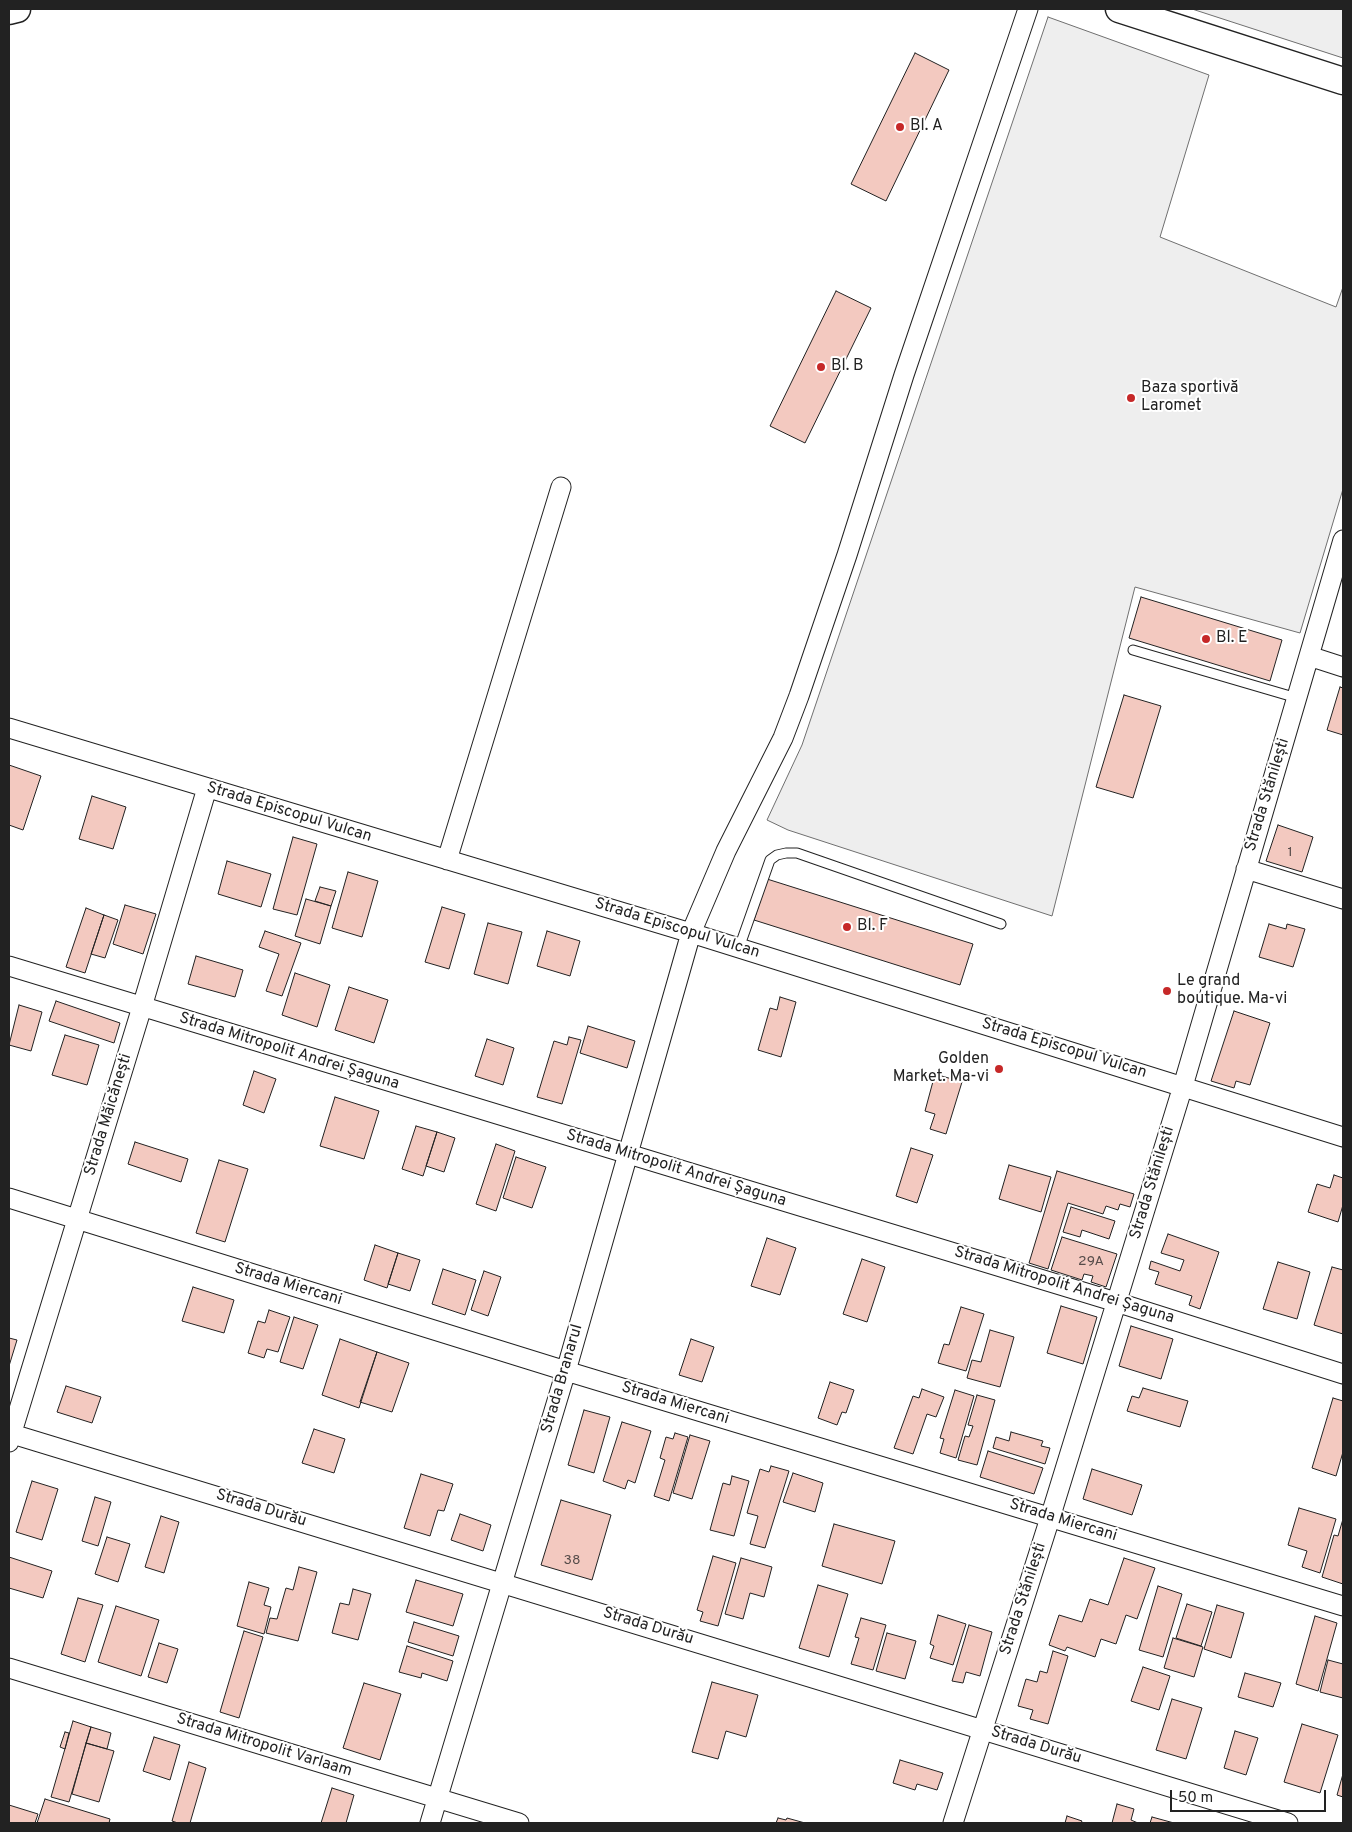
<!DOCTYPE html>
<html>
<head>
<meta charset="utf-8">
<style>
	body { margin:0 }
	#map { position:relative; width:1352px; height:1832px; overflow:hidden; background:#fff; font-family:Overpass,sans-serif }
	canvas { display:block }
	.frame { position:absolute; inset:0; border:10px solid #222; pointer-events:none }
	.scale { position:absolute; left:1170px; top:1790px; width:156px; height:22px; box-sizing:border-box; border:2px solid #222; border-top:0; padding-left:6px; font-size:15px; line-height:18px; white-space:nowrap; color:#222; -webkit-text-stroke:4px #fff; paint-order:stroke }
</style>
</head>
<body>
<div id="map">
<canvas width="1352" height="1832"></canvas>
<div class="frame"></div>
<div class="scale">50 m</div>
</div>
<script>
const ctx = document.querySelector('canvas').getContext('2d');
ctx.lineJoin = 'round';
function fill(path, color) { ctx.fillStyle = color; ctx.fill(path, 'evenodd'); }
const poly = rows => new Path2D(rows.map(r => 'M' + r).join(''));
function strokePath(path, color, width, dash) { ctx.strokeStyle = color; ctx.lineWidth = width; ctx.lineCap = dash ? 'butt' : 'round'; ctx.setLineDash(dash || []); ctx.stroke(path); }
function drawText(font, color, halo, rows, align = 'center') {
  ctx.font = font + ' Overpass,sans-serif'; ctx.lineWidth = 4; ctx.setLineDash([]); ctx.textBaseline = 'middle'; ctx.strokeStyle = halo; ctx.fillStyle = color; for (const [text, x, y, turn = 0] of rows) {
    ctx.save(); ctx.translate(x, y); ctx.rotate((+turn || 0) * Math.PI / 180); ctx.textAlign = isNaN(turn) ? turn : align; if (halo) ctx.strokeText(text, 0, 0); ctx.fillText(text, 0, 0); ctx.restore();
  }
}
const green = poly([
	[1192,9,1343,9,1343,58,1192,9],
	[1048,17,1209,75,1160,237,1336,307,1343,287,1343,489,1300,633,1135,587,1052,916,788,830,767,820,802,745,1048,17]
]);
fill(green, '#eee');
strokePath(green, '#6f6f6f', 1);
const building = poly([
	[915,53,949,70,886,201,851,184,915,53],
	[836,291,871,308,805,443,770,426,836,291],
	[1141,597,1282,640,1270,681,1129,638,1141,597],
	[1340,687,1343,688,1343,735,1327,730,1340,687],
	[1124,695,1161,706,1133,798,1096,787,1124,695],
	[9,765,41,776,23,830,9,825,9,765],
	[92,796,126,807,113,849,79,839,92,796],
	[1278,825,1313,837,1302,872,1266,861,1278,825],
	[293,837,317,844,297,915,273,909,293,837],
	[227,861,271,874,261,907,218,894,227,861],
	[348,872,378,881,362,937,332,928,348,872],
	[767,879,973,944,960,985,754,920,767,879],
	[320,887,336,891,331,906,315,901,320,887],
	[306,899,331,906,320,944,295,936,306,899],
	[125,905,156,914,143,954,113,944,125,905],
	[442,907,465,914,449,969,425,962,442,907],
	[86,908,104,915,85,973,66,967,86,908],
	[104,915,118,920,105,958,91,954,104,915],
	[488,923,522,932,508,984,474,974,488,923],
	[1269,924,1286,929,1287,924,1305,929,1293,967,1259,957,1269,924],
	[265,931,301,943,282,996,266,991,279,954,259,947,265,931],
	[547,931,580,941,570,976,537,966,547,931],
	[196,956,243,970,235,997,188,984,196,956],
	[295,973,330,985,317,1027,282,1015,295,973],
	[349,987,388,1000,374,1043,335,1030,349,987],
	[780,997,796,1002,781,1057,758,1050,770,1008,777,1010,780,997],
	[56,1001,120,1023,114,1043,49,1021,56,1001],
	[19,1005,42,1012,31,1051,9,1045,19,1005],
	[1234,1011,1270,1023,1250,1085,1236,1081,1234,1088,1211,1081,1234,1011],
	[588,1026,635,1041,627,1068,580,1053,588,1026],
	[65,1035,99,1045,87,1085,52,1075,65,1035],
	[569,1037,581,1040,562,1104,537,1097,554,1041,567,1045,569,1037],
	[487,1039,514,1048,503,1085,475,1076,487,1039],
	[254,1071,276,1079,264,1113,243,1105,254,1071],
	[935,1074,962,1082,946,1134,930,1129,935,1114,925,1111,935,1074],
	[335,1097,379,1111,364,1159,320,1146,335,1097],
	[416,1126,437,1132,423,1176,402,1169,416,1126],
	[437,1132,455,1138,444,1172,426,1166,437,1132],
	[135,1142,188,1159,181,1182,128,1164,135,1142],
	[496,1144,515,1151,496,1211,476,1204,496,1144],
	[911,1148,933,1155,917,1203,896,1196,911,1148],
	[516,1157,546,1167,532,1208,503,1198,516,1157],
	[219,1160,248,1169,225,1242,196,1233,219,1160],
	[1009,1165,1051,1177,1041,1212,999,1199,1009,1165],
	[1057,1171,1134,1194,1130,1207,1120,1204,1118,1210,1106,1206,1103,1214,1068,1203,1048,1269,1029,1263,1057,1171],
	[1334,1175,1343,1178,1343,1205,1338,1222,1308,1212,1317,1184,1330,1188,1334,1175],
	[1071,1207,1115,1221,1109,1239,1082,1230,1080,1237,1063,1232,1071,1207],
	[1168,1234,1219,1252,1200,1309,1189,1305,1192,1296,1155,1284,1159,1272,1149,1269,1151,1261,1180,1271,1184,1260,1161,1253,1168,1234],
	[1062,1237,1117,1254,1106,1287,1091,1282,1093,1276,1084,1274,1082,1280,1051,1270,1062,1237],
	[767,1238,796,1248,780,1295,751,1286,767,1238],
	[375,1245,398,1253,387,1288,364,1280,375,1245],
	[398,1253,420,1260,410,1291,388,1284,398,1253],
	[862,1259,885,1267,867,1322,843,1314,862,1259],
	[1278,1262,1310,1272,1297,1319,1263,1309,1278,1262],
	[1332,1267,1343,1270,1343,1334,1314,1325,1332,1267],
	[443,1269,476,1280,465,1315,432,1304,443,1269],
	[484,1271,501,1277,488,1316,471,1310,484,1271],
	[193,1287,234,1300,224,1333,182,1321,193,1287],
	[1061,1306,1097,1317,1083,1364,1047,1353,1061,1306],
	[961,1307,984,1314,966,1371,938,1363,944,1344,949,1345,961,1307],
	[269,1310,290,1317,278,1352,267,1349,264,1358,248,1353,258,1321,265,1323,269,1310],
	[294,1317,318,1325,303,1369,280,1362,294,1317],
	[1131,1326,1173,1339,1161,1379,1119,1366,1131,1326],
	[990,1330,1014,1337,1000,1387,967,1378,972,1360,981,1362,990,1330],
	[9,1338,17,1340,9,1366,9,1338],
	[340,1339,377,1352,359,1408,322,1395,340,1339],
	[691,1339,714,1347,702,1382,679,1375,691,1339],
	[377,1352,409,1363,392,1412,360,1402,377,1352],
	[830,1382,854,1390,846,1413,842,1412,837,1425,818,1418,830,1382],
	[66,1386,101,1397,92,1423,57,1412,66,1386],
	[1143,1388,1188,1401,1180,1427,1127,1411,1132,1396,1139,1398,1143,1388],
	[922,1389,944,1397,936,1417,927,1414,913,1454,894,1448,913,1396,919,1398,922,1389],
	[955,1390,974,1396,956,1458,940,1453,944,1439,940,1438,955,1390],
	[977,1395,995,1400,977,1465,958,1460,965,1436,969,1437,973,1426,968,1425,977,1395],
	[1333,1398,1343,1401,1343,1452,1336,1476,1312,1468,1333,1398],
	[584,1410,610,1417,594,1473,568,1465,584,1410],
	[622,1422,651,1431,635,1483,628,1480,625,1489,603,1481,622,1422],
	[314,1429,345,1439,334,1473,302,1463,314,1429],
	[1011,1432,1043,1441,1041,1446,1050,1448,1045,1464,993,1448,996,1437,1009,1441,1011,1432],
	[675,1433,688,1437,669,1501,654,1496,665,1460,660,1458,666,1437,673,1439,675,1433],
	[690,1435,710,1441,692,1499,673,1493,690,1435],
	[988,1451,1043,1468,1034,1494,980,1477,988,1451],
	[771,1466,789,1471,765,1548,750,1544,758,1516,747,1513,760,1469,769,1472,771,1466],
	[1092,1469,1142,1485,1132,1515,1083,1499,1092,1469],
	[793,1473,823,1483,815,1512,783,1502,793,1473],
	[421,1474,453,1484,444,1511,438,1510,430,1536,404,1528,421,1474],
	[732,1476,749,1481,734,1536,710,1530,723,1483,730,1485,732,1476],
	[32,1481,58,1489,42,1540,16,1532,32,1481],
	[95,1497,111,1502,98,1546,82,1541,95,1497],
	[561,1500,611,1515,592,1580,541,1565,561,1500],
	[1299,1508,1336,1519,1320,1573,1302,1567,1307,1551,1288,1545,1299,1508],
	[460,1514,491,1525,483,1551,451,1540,460,1514],
	[161,1516,179,1522,164,1573,145,1567,161,1516],
	[1343,1519,1343,1584,1322,1577,1334,1535,1338,1536,1343,1519],
	[834,1524,895,1541,882,1584,822,1566,834,1524],
	[107,1537,130,1544,118,1582,95,1574,107,1537],
	[713,1556,736,1563,718,1626,700,1621,703,1612,697,1610,713,1556],
	[9,1557,52,1571,43,1598,9,1588,9,1557],
	[741,1558,772,1567,764,1597,750,1593,743,1619,725,1614,741,1558],
	[1124,1558,1155,1568,1137,1619,1126,1615,1116,1644,1101,1639,1095,1657,1067,1647,1065,1651,1049,1645,1059,1615,1082,1622,1090,1599,1108,1605,1124,1558],
	[299,1567,317,1572,298,1641,266,1633,270,1618,277,1619,286,1588,293,1590,299,1567],
	[416,1580,463,1594,453,1626,406,1612,416,1580],
	[249,1582,269,1588,264,1605,271,1607,264,1634,237,1626,249,1582],
	[818,1585,848,1594,829,1657,799,1648,818,1585],
	[1158,1586,1182,1594,1163,1657,1139,1650,1158,1586],
	[353,1589,371,1594,358,1640,332,1633,340,1603,349,1605,353,1589],
	[78,1598,103,1605,85,1662,61,1654,78,1598],
	[1187,1604,1212,1612,1201,1646,1176,1638,1187,1604],
	[1217,1605,1244,1613,1231,1658,1204,1649,1217,1605],
	[116,1606,159,1620,141,1676,98,1662,116,1606],
	[938,1615,966,1624,953,1665,930,1658,934,1646,930,1644,938,1615],
	[1315,1616,1337,1623,1318,1691,1296,1684,1315,1616],
	[861,1618,886,1625,873,1670,851,1664,859,1638,855,1637,861,1618],
	[414,1622,459,1636,453,1656,408,1642,414,1622],
	[969,1625,992,1632,980,1676,966,1672,963,1683,952,1681,969,1625],
	[244,1631,263,1637,239,1718,220,1712,244,1631],
	[887,1633,916,1641,905,1679,876,1671,887,1633],
	[1173,1638,1203,1647,1194,1677,1164,1668,1173,1638],
	[159,1643,178,1649,167,1683,148,1677,159,1643],
	[407,1646,453,1661,447,1681,422,1673,421,1678,399,1672,407,1646],
	[1053,1651,1068,1656,1048,1724,1030,1719,1033,1710,1018,1706,1026,1679,1037,1682,1040,1671,1047,1673,1053,1651],
	[1328,1660,1343,1664,1343,1698,1320,1692,1328,1660],
	[1143,1667,1170,1676,1159,1710,1131,1701,1143,1667],
	[1245,1673,1281,1683,1273,1707,1238,1697,1245,1673],
	[712,1682,758,1695,746,1737,726,1731,718,1759,692,1752,712,1682],
	[364,1683,401,1694,380,1760,343,1748,364,1683],
	[1172,1699,1202,1708,1186,1759,1156,1750,1172,1699],
	[73,1721,91,1727,69,1802,51,1797,73,1721],
	[1302,1724,1338,1735,1320,1793,1284,1782,1302,1724],
	[91,1727,111,1733,107,1749,86,1743,91,1727],
	[1235,1731,1258,1738,1246,1775,1224,1768,1235,1731],
	[65,1732,69,1733,65,1749,60,1747,65,1732],
	[154,1737,180,1745,170,1780,143,1771,154,1737],
	[86,1743,114,1751,99,1802,72,1794,86,1743],
	[900,1760,943,1773,937,1790,917,1784,915,1790,893,1783,900,1760],
	[189,1762,206,1768,190,1823,178,1823,172,1821,189,1762],
	[1343,1774,1343,1797,1337,1795,1343,1774],
	[332,1788,354,1795,346,1823,321,1823,332,1788],
	[45,1799,110,1819,109,1823,37,1823,45,1799],
	[1117,1804,1134,1809,1131,1820,1138,1823,1112,1823,1117,1804],
	[9,1805,38,1814,35,1823,9,1823,9,1805],
	[1067,1816,1082,1821,1081,1823,1065,1823,1067,1816],
	[1152,1817,1174,1823,1150,1823,1152,1817],
	[778,1818,786,1820,787,1818,805,1823,776,1823,778,1818]
]);
fill(building, '#f3c9c0');
strokePath(building, '#222', 1);
const lane = poly([
	[1133,650,1297,698],
	[739,948,770,860,777,855,786,853,797,853,1001,924]
]);
const street = poly([
	[1309,656,1343,667],
	[9,728,691,933,1343,1137],
	[447,860,561,487],
	[1246,869,1343,899],
	[9,966,1116,1302,1343,1374],
	[9,1198,566,1371,1343,1606],
	[9,1433,1288,1823],
	[9,1442,142,1007,207,788],
	[9,1668,519,1823],
	[430,1823,566,1371,691,933,726,851,783,738,799,696,847,555,904,375,1028,9],
	[953,1823,1050,1518,1183,1086,1343,540]
]);
const secondary = poly([
	[1119,9,1343,81],
	[9,11,17,9]
]);
strokePath(lane, '#222', 11);
strokePath(street, '#222', 21);
strokePath(secondary, '#222', 29);
strokePath(lane, '#fff', 9);
strokePath(street, '#fff', 19);
strokePath(secondary, '#fff', 26);
for (const [x, y, r, color] of [
	[900,127,5,"#c62828"],
	[821,367,5,"#c62828"],
	[1131,398,5,"#c62828"],
	[1206,639,5,"#c62828"],
	[847,927,5,"#c62828"],
	[1167,991,5,"#c62828"],
	[999,1069,5,"#c62828"]
]) { const dot = new Path2D(); dot.arc(x, y, r, 0, 2 * Math.PI); ctx.fillStyle = color; ctx.fill(dot); strokePath(dot, '#fff', 2); }
drawText('14px', '#564c4a', null, [
	["1",1290,853],
	["29A",1091,1262],
	["38",572,1561]
]);
drawText('16px', '#222', '#fff', [
	["Bl. A",910,127],
	["Bl. B",831,367],
	["Baza sportivă",1141,389],
	["Laromet",1141,407],
	["Bl. E",1216,639],
	["Bl. F",857,927],
	["Le grand",1177,982],
	["boutique. Ma-vi",1177,1000],
	["Golden",989,1060,"right"],
	["Market. Ma-vi",989,1078,"right"]
], 'left');
drawText('16px', '#222', '#fff', [
	["Strada Stănilești",1268,795,-73],
	["Strada Episcopul Vulcan",289,813,17],
	["Strada Episcopul Vulcan",677,929,17],
	["Strada Episcopul Vulcan",1064,1049,17],
	["Strada Mitropolit Andrei Șaguna",289,1052,17],
	["Strada Măicănești",109,1115,-73],
	["Strada Mitropolit Andrei Șaguna",676,1169,17],
	["Strada Stănilești",1153,1183,-73],
	["Strada Miercani",288,1285,17],
	["Strada Mitropolit Andrei Șaguna",1064,1286,17],
	["Strada Branarul",563,1379,-74],
	["Strada Miercani",675,1404,17],
	["Strada Durău",261,1509,17],
	["Strada Miercani",1063,1521,17],
	["Strada Stănilești",1024,1599,-72],
	["Strada Durău",648,1627,17],
	["Strada Mitropolit Varlaam",264,1746,17],
	["Strada Durău",1036,1746,17]
]);
</script>
</body>
</html>
